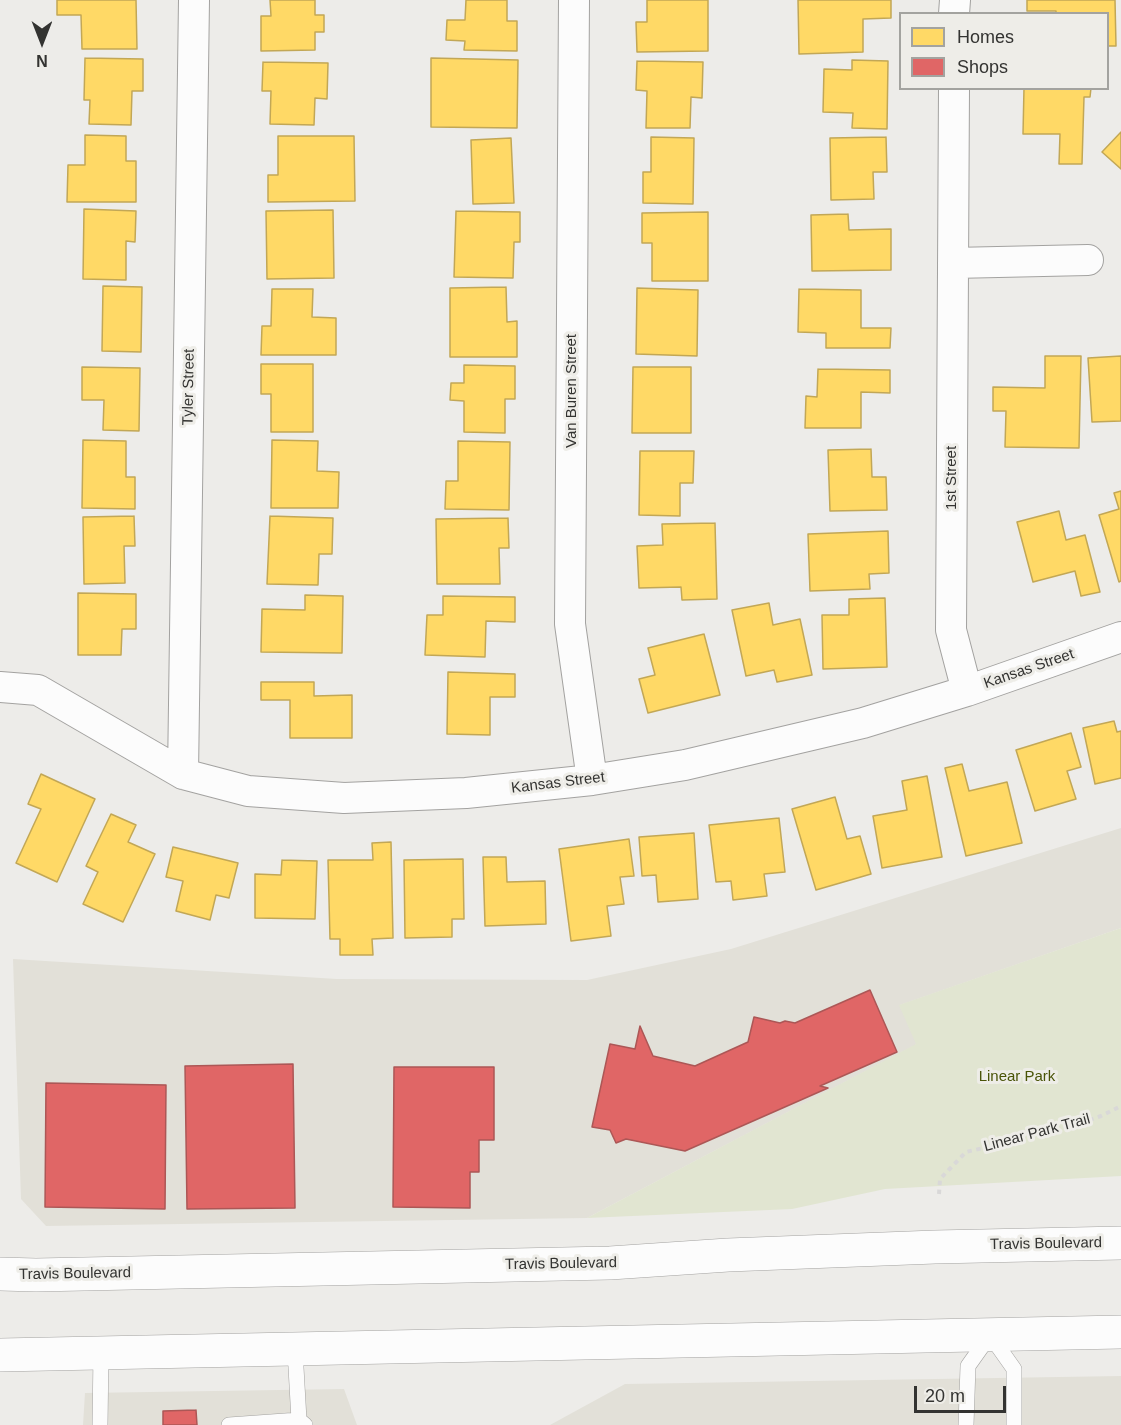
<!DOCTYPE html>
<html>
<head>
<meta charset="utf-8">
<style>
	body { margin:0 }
	#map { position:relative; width:1121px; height:1425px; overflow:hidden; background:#edece9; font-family:Arial,sans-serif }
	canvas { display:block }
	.legend { position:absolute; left:899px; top:12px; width:210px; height:78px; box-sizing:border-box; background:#eeede8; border:2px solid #a3a39f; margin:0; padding:8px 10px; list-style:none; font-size:18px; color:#333331 }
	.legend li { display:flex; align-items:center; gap:12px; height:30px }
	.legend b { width:30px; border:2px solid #a3a39f }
	.north { position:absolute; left:12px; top:12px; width:60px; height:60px; -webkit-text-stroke:4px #eeede8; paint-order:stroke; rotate:180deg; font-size:16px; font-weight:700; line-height:24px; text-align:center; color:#333331 }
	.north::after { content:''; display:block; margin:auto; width:21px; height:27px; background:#333331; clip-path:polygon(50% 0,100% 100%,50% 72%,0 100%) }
	.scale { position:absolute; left:914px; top:1386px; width:92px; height:27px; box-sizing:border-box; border:3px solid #333331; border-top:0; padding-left:8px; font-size:18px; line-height:21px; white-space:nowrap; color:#333331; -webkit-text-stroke:4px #eeede8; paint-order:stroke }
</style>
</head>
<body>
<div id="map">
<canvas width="1121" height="1425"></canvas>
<ul class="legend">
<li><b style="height:16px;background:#ffd966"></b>Homes</li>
<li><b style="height:16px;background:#e06666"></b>Shops</li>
</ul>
<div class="north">N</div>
<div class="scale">20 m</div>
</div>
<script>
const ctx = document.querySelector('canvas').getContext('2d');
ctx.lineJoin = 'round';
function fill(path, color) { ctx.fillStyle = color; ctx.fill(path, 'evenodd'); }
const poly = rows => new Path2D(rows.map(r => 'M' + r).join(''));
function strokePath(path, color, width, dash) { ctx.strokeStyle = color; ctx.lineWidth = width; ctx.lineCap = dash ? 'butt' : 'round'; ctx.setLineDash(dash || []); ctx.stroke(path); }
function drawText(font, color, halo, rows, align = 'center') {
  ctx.font = font + ' Arial,sans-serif'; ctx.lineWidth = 6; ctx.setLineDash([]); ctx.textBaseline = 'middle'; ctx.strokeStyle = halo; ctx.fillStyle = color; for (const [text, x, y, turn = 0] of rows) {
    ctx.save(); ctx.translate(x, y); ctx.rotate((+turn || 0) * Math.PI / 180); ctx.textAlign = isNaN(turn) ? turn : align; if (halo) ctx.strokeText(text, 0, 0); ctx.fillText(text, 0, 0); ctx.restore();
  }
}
fill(poly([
	[1121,828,1121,928,900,1005,917,1044,587,1218,46,1226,21,1199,13,959,337,979,587,980,731,949],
	[1121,1376,1121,1425,550,1425,625,1384],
	[344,1389,357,1425,83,1425,85,1393]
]), '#e2e0d8');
fill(poly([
	[1121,928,1121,1176,885,1189,792,1209,587,1218,916,1044,899,1005]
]), '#e1e5d1');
const homes = poly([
	[57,0,136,0,137,49,82,49,81,15,57,15,57,0],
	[270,0,315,0,315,15,324,15,324,32,315,32,315,50,261,51,261,16,271,16,270,0],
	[466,0,507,0,507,21,517,21,517,51,464,50,465,41,446,40,447,20,465,20,466,0],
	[647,0,708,0,708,51,637,52,636,22,647,22,647,0],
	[798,0,891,0,891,18,863,19,863,52,799,54,798,0],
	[1027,0,1115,0,1116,46,1108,46,1108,14,1056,14,1056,11,1027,11,1027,0],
	[85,58,143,59,143,91,132,91,131,125,89,124,90,100,84,100,85,58],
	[431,58,518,60,517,128,431,127,431,58],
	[852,60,888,61,887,129,852,128,853,113,823,112,824,69,852,70,852,60],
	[637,61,703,62,702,98,691,97,690,128,646,128,647,91,636,90,637,61],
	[263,62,328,63,327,99,315,98,314,125,270,124,271,91,262,91,263,62],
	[1024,88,1091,88,1090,97,1084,97,1082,164,1059,164,1060,134,1023,134,1024,88],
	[1121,132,1121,169,1102,152,1121,132],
	[85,135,126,136,126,161,136,161,136,202,67,202,68,165,85,165,85,135],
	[278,136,354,136,355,201,268,202,268,175,278,175,278,136],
	[651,137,694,138,693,204,643,203,643,172,651,172,651,137],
	[886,137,887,172,873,172,874,199,831,200,830,138,886,137],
	[511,138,514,203,473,204,471,140,511,138],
	[84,209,136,211,135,242,126,241,126,280,83,279,84,209],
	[333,210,334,278,267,279,266,211,333,210],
	[456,211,520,212,520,242,514,242,513,278,454,277,456,211],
	[708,212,708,281,652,281,652,243,642,243,642,213,708,212],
	[848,214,849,230,891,229,891,270,812,271,811,215,848,214],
	[103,286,142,287,141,352,102,351,103,286],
	[506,287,507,322,517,321,517,357,450,357,450,288,506,287],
	[637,288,698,290,697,356,636,354,637,288],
	[272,289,313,289,312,317,336,318,336,355,261,355,262,326,271,326,272,289],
	[799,289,861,290,861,328,891,328,890,348,826,348,826,333,798,332,799,289],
	[1045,356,1081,356,1079,448,1005,447,1006,411,993,411,993,387,1045,388,1045,356],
	[1121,356,1121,421,1092,422,1088,358,1121,356],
	[261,364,313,364,313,432,271,432,271,394,261,394,261,364],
	[464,365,515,366,515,399,505,399,505,433,464,432,464,401,450,400,451,383,464,383,464,365],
	[82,367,140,368,139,431,103,430,104,400,82,400,82,367],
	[633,367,691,367,691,433,632,433,633,367],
	[818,369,890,370,890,393,861,392,861,428,805,428,806,396,817,397,818,369],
	[83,440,126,441,126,477,135,477,135,509,82,508,83,440],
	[272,440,318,441,317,471,339,472,338,508,271,508,272,440],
	[458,441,510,442,509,510,445,509,446,481,458,481,458,441],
	[871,449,872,477,886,477,887,510,830,511,828,450,871,449],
	[640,451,694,451,693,483,680,483,680,516,639,515,640,451],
	[1121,491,1121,581,1119,582,1099,515,1119,509,1114,493,1121,491],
	[1059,511,1066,540,1085,535,1100,592,1081,596,1075,571,1033,582,1017,522,1059,511],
	[134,516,135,546,124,546,125,583,84,584,83,517,134,516],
	[270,516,333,518,332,554,319,554,318,585,267,584,270,516],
	[508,518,509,548,499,548,500,584,437,584,436,519,508,518],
	[715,523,717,599,682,600,681,587,639,588,637,546,663,545,662,524,715,523],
	[888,531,889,573,869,574,870,589,810,591,808,534,888,531],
	[78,593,136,594,136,629,122,629,121,655,78,655,78,593],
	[305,595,343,596,342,653,261,652,262,609,305,610,305,595],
	[443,596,515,597,515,622,486,621,485,657,425,655,427,615,443,615,443,596],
	[885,598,887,667,823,669,822,615,849,615,849,599,885,598],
	[769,603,773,625,800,619,812,675,777,682,774,670,746,676,732,610,769,603],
	[704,634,720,695,648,713,639,679,655,675,648,648,704,634],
	[448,672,515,674,515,697,490,697,490,735,447,734,448,672],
	[261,682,314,682,314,696,352,695,352,738,290,738,290,700,261,700,261,682],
	[1114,721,1117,732,1121,731,1121,778,1095,784,1083,728,1114,721],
	[1071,733,1081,767,1067,771,1076,799,1035,811,1016,750,1071,733],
	[962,764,969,791,1007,782,1022,843,966,856,945,768,962,764],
	[41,774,95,799,57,882,16,863,41,809,28,804,41,774],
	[927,776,942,857,882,868,873,816,907,810,902,781,927,776],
	[835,797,847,839,860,836,871,874,816,890,792,809,835,797],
	[111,814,136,825,128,842,155,854,123,922,83,904,98,872,86,866,111,814],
	[779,818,785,872,764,874,767,896,733,900,731,881,716,882,709,825,779,818],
	[694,833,698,899,658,902,656,875,642,876,639,837,694,833],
	[629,839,634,876,620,877,624,904,607,906,611,936,571,941,559,849,629,839],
	[391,842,393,938,372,939,373,955,340,955,340,939,330,939,328,860,373,860,372,843,391,842],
	[173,847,238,863,229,898,216,895,210,920,176,911,183,881,166,877,173,847],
	[483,857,506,857,507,882,545,881,546,924,485,926,483,857],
	[463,859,464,919,452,919,452,937,405,938,404,860,463,859],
	[282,860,317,861,315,919,255,918,255,874,281,875,282,860]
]);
fill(homes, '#ffd966');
strokePath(homes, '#c2a756', 1.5);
const shops = poly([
	[870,990,897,1052,820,1086,828,1088,685,1151,626,1139,616,1143,610,1130,592,1127,610,1044,635,1049,640,1026,653,1056,695,1066,748,1042,754,1017,780,1023,785,1021,795,1023,870,990],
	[293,1064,295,1208,187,1209,185,1066,293,1064],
	[394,1067,494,1067,494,1140,479,1140,479,1172,470,1172,470,1208,393,1207,394,1067],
	[46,1083,166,1085,165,1209,45,1207,46,1083],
	[196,1410,197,1425,163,1425,163,1411,196,1410]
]);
fill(shops, '#e06666');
strokePath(shops, '#ac5756', 1.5);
const lane = poly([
	[295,1350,299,1420,305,1425],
	[100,1425,101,1353],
	[229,1425,299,1420],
	[966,1425,968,1366,990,1335,1014,1369,1014,1425]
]);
const street = poly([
	[574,0,570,624,592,780],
	[954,14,955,0],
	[954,88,951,630,967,691],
	[953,263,1088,260],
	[0,687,38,690,183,774,248,791,344,798,466,793,592,780,685,765,863,723,967,691,1121,637],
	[183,774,194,0]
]);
const secondary = poly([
	[0,1274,36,1275,610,1263,728,1255,935,1247,1121,1243],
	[0,1355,1121,1332]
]);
strokePath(lane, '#a3a2a0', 16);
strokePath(street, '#a3a2a0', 32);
strokePath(secondary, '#a3a2a0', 34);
strokePath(poly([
	[939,1194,940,1179,966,1152,1060,1130,1101,1116,1121,1106]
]), '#d9d8d8', 4, [4.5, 4.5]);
strokePath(lane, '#fcfcfc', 15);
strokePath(street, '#fcfcfc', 30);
strokePath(secondary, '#fcfcfc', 33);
drawText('15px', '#333331', '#eeede8', [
	["Tyler Street",189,387,-89],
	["Van Buren Street",572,391,-90],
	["1st Street",952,478,-90],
	["Kansas Street",1029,669,-19],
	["Kansas Street",558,783,-7],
	["Linear Park Trail",1037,1133,-15],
	["Travis Boulevard",1046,1244,-1],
	["Travis Boulevard",561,1264,-1],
	["Travis Boulevard",75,1274,-1]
]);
drawText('15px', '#4a5408', '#eeede8', [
	["Linear Park",1017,1077]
]);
</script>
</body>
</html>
